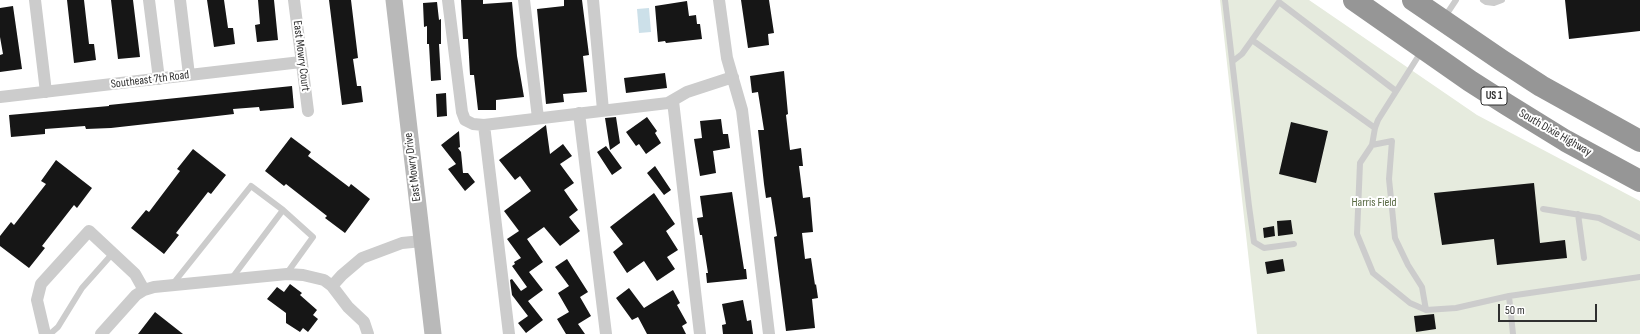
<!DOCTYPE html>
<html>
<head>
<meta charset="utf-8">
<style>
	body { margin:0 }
	#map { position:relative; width:1640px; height:334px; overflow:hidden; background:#fff; font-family:"Sofia Sans Condensed",sans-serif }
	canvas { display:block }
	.scale { position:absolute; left:1498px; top:304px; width:99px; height:18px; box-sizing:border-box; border:2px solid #2f2f2f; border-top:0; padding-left:5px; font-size:12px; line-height:14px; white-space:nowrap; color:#2f2f2f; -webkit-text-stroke:3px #fff; paint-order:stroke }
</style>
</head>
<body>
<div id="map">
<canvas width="1640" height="334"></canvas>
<div class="scale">50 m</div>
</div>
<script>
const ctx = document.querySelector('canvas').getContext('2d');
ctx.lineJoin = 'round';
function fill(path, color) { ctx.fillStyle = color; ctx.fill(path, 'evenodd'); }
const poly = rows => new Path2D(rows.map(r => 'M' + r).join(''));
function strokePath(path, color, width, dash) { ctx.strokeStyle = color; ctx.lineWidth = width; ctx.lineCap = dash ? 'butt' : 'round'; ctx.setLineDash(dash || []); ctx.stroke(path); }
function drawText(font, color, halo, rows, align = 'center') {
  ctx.font = font + ' "Sofia Sans Condensed",sans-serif'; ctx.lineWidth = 4; ctx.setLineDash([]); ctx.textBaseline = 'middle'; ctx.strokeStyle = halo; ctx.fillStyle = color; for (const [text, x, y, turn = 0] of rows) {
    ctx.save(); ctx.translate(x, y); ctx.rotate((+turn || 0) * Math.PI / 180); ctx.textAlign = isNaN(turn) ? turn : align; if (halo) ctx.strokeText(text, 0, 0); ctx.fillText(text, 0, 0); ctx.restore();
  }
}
fill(poly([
	[1220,0,1309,0,1477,115,1640,201,1640,334,1257,334]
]), '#e6ebde');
fill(poly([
	[649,8,651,32,639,33,637,9]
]), '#cce0e9');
fill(poly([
	[67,0,84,0,89,44,94,44,96,60,74,63],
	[111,0,133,0,140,57,118,59],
	[207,0,224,0,228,28,233,28,235,44,214,47],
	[258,0,274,0,278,40,257,42,255,25,260,24],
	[329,0,351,0,358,58,353,59,357,86,361,86,363,102,342,105],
	[461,0,483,0,483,4,512,2,517,56,524,97,496,100,496,110,478,110,474,75,470,75,468,39,463,39],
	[564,0,582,0,589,55,583,56,587,92,563,94,564,102,546,104,537,9,564,6],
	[741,0,769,0,774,33,768,34,769,45,748,48],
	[1565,0,1640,0,1640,31,1569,39],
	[687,1,689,16,696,15,697,24,700,24,702,39,666,43,665,41,658,42,655,6],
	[437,2,439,20,441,19,441,44,439,44,441,80,431,81,429,44,427,44,427,26,424,27,423,3],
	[13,6,22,69,0,72,0,55,3,54,0,37,0,8],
	[784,71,788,114,786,115,790,150,801,148,803,166,799,166,803,198,810,197,813,232,802,233,805,259,811,258,815,285,816,284,818,298,812,299,815,328,786,331,774,237,777,236,771,197,766,198,764,184,758,130,764,130,758,92,752,93,750,76],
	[665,73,667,88,626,93,624,78],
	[292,86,294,108,260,111,259,107,233,109,234,114,191,119,111,128,86,129,85,126,45,129,45,134,11,137,9,115,109,106,109,105],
	[446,93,447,116,437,117,436,94],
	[616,117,620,143,610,150,605,118],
	[647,117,657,131,655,133,661,143,646,154,639,144,636,146,626,132],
	[721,119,723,134,728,134,730,148,713,151,716,173,700,176,694,139,702,138,700,121],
	[1291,122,1328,131,1316,183,1279,174],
	[546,125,550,154,563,144,572,156,560,164,574,183,564,190,578,210,569,217,580,231,560,246,544,227,527,239,543,262,529,272,543,290,528,301,543,320,526,333,518,323,528,316,512,295,510,280,512,279,521,291,527,287,512,266,515,264,514,262,521,258,507,239,519,231,504,211,531,191,520,176,515,180,499,160],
	[459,131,460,147,458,148,461,152,463,173,468,173,475,182,465,191,448,169,456,164,441,145],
	[291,137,311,152,308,156,349,187,351,184,370,199,345,233,325,218,327,216,286,184,284,186,265,171],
	[606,146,622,168,612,175,597,152],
	[193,149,226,175,211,194,208,192,176,233,179,235,164,254,131,228,146,210,149,212,180,171,177,169],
	[56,160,92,188,77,208,74,205,42,246,45,248,29,268,0,246,0,236,11,222,14,225,46,184,41,181],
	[655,166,671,190,664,195,647,173],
	[1534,183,1540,243,1565,240,1567,258,1497,265,1494,239,1442,245,1434,193],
	[732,192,744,269,746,269,747,279,707,283,706,273,708,273,702,235,700,235,697,218,703,217,700,196],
	[654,193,675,224,666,231,678,250,667,257,675,269,657,281,644,261,627,273,613,252,623,244,610,227],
	[1291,220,1293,234,1278,236,1277,221],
	[1274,226,1275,236,1264,238,1263,228],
	[567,259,588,292,580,297,591,316,578,324,585,334,566,334,557,319,569,312,558,293,569,286,555,267],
	[1283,259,1285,271,1267,274,1265,262],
	[290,284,302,293,300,295,317,310,313,315,318,319,308,332,303,328,300,332,286,323,286,313,267,299,277,287,284,292],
	[629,288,644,308,673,290,680,303,677,305,687,323,682,326,686,334,647,334,638,317,632,320,616,298],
	[743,300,747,321,751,320,753,334,723,334,722,325,726,324,722,304],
	[155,312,183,334,138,334],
	[1434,314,1436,329,1416,332,1414,316]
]), '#161616');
strokePath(poly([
	[1225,0,1249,206,1254,242,1264,248,1294,244],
	[1483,0,1486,2,1494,3,1502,0],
	[1444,18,1456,0],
	[1421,52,1378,120,1375,128,1372,145,1360,163,1357,234,1373,273,1410,303,1426,310,1456,308,1509,296,1640,277],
	[1233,61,1242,54,1252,40],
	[1375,128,1252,40,1279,2,1396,91],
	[1372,145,1392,141,1389,179,1395,238,1408,265,1422,287,1426,310],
	[1543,209,1599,218,1640,238],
	[283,210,313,237,287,273],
	[1578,214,1584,258],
	[172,285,251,186,283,210,232,278],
	[1509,296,1513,334],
	[50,334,58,327,82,288,113,253]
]), '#ccc', 6);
strokePath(poly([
	[35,0,46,92],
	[149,0,159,79],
	[180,0,189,75],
	[294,0,308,111],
	[448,0,462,112,465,120,473,124,484,125,668,103,687,92,733,77],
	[524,0,538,118],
	[593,0,603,110],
	[719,0,727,58,742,110,769,334],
	[0,97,301,62],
	[673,101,700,334],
	[579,113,606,334],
	[484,125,509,334],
	[332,286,342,275,362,258,402,243,422,241],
	[45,334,37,300,41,284,89,231,135,274,144,290],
	[101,334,136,295,144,290,154,287,287,274,303,275,324,280,332,286,348,307,364,322,368,334]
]), '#ccc', 12);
strokePath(poly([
	[394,0,433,334]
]), '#b9b9b9', 17);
strokePath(poly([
	[1354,0,1470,81,1506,104,1566,141,1640,181],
	[1413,0,1501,60,1541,86,1640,141]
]), '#969696', 22);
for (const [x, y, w] of [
	[1494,96,26]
]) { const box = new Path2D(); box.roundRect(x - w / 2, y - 9, w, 18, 3); ctx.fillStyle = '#fff'; ctx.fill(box); strokePath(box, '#2f2f2f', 1); }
drawText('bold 11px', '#2f2f2f', null, [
	["US 1",1494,96]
]);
drawText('12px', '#2f2f2f', '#fff', [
	["East Mowry Court",301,56,83],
	["Southeast 7th Road",150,80,-7],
	["South Dixie Highway",1555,133,30],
	["East Mowry Drive",413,167,-97]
]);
drawText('12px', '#566740', '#fff', [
	["Harris Field",1374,203]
]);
</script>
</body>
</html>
